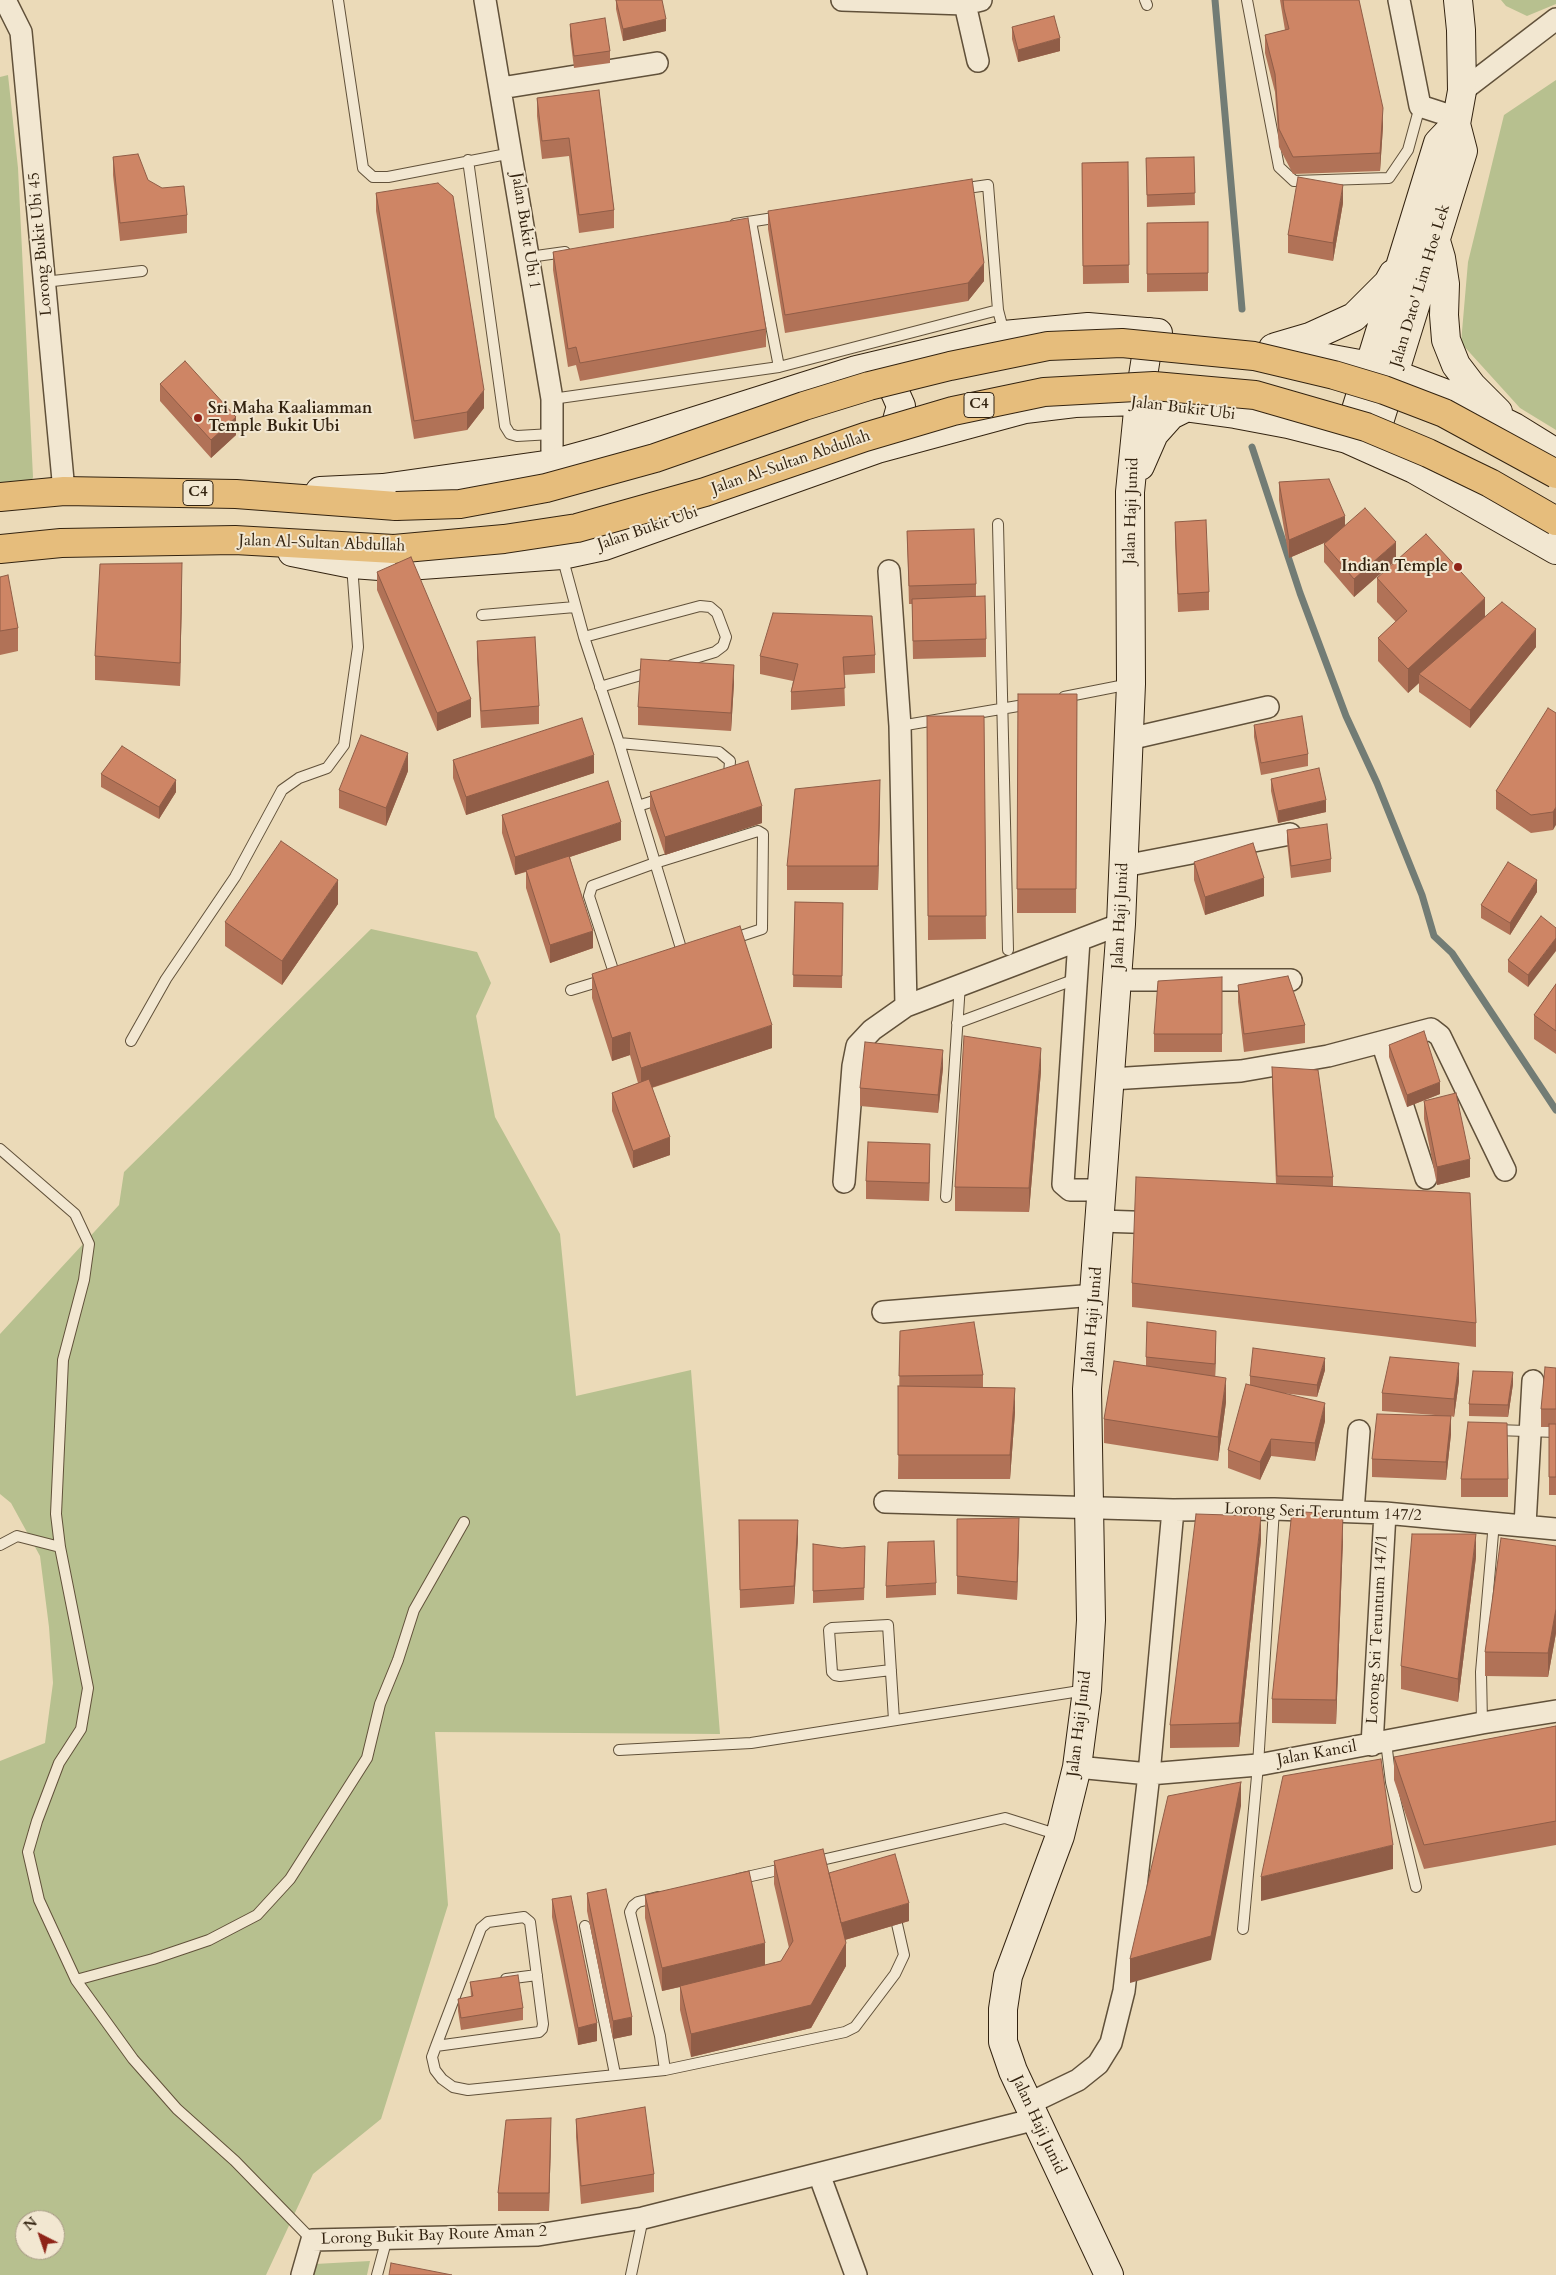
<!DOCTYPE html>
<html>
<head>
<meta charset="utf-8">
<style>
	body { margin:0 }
	#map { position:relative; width:1556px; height:2275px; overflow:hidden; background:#ebdab8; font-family:Cardo,serif }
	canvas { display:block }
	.north { position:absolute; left:15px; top:2210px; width:50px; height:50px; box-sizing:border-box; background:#f2e7d1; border:1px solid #a69984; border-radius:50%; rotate:319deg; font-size:14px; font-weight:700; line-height:20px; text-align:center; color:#332310 }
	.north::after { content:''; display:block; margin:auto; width:18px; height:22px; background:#8f2418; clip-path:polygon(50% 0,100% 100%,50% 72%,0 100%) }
</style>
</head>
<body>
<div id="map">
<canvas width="1556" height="2275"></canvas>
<div class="north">N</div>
</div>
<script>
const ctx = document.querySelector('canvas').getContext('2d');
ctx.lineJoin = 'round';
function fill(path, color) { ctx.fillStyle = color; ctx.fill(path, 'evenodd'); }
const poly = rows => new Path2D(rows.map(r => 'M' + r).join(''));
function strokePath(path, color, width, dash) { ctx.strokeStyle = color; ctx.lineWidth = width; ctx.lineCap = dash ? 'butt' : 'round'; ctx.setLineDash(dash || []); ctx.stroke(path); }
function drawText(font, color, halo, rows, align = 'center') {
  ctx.font = font + ' Cardo,serif'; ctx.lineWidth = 4; ctx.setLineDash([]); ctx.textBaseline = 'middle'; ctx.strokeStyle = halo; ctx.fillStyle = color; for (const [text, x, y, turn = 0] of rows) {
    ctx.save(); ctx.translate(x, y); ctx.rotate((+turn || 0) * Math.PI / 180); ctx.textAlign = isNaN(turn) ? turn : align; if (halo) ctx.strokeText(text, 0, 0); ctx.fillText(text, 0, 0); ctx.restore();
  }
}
fill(poly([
	[1501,0,1556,0,1556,4,1527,16,1506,6],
	[8,75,18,168,33,477,30,488,0,491,0,77],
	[1556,80,1556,430,1520,408,1461,343,1468,262,1504,115],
	[371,929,477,952,491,983,476,1016,495,1117,560,1234,576,1396,691,1370,720,1734,435,1732,448,1905,381,2119,313,2174,266,2275,0,2275,0,1761,45,1743,53,1683,49,1627,40,1556,11,1503,0,1494,0,1334,119,1205,124,1172],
	[25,2220,55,2220,55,2250,25,2250],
	[370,2261,367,2275,313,2275,315,2264]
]), '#b7c08f');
strokePath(poly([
	[1215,0,1242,309],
	[1252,447,1300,593,1346,716,1377,783,1422,895,1434,936,1452,953,1556,1110]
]), '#727c75', 7);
const lane = poly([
	[338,0,363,168,373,177,388,177,512,153],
	[1145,0,1147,5],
	[1247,0,1279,167,1294,181,1389,178,1408,150,1420,106],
	[468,160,505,426,510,434,517,436,552,434],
	[960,189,988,185,998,310],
	[751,222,779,367],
	[735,224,780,217],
	[529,257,565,252],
	[44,282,142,271],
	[552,399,779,367,998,310,1004,333],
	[998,524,1008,950],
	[562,556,584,637,619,743,683,955],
	[482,615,575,607],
	[584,637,700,606,710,607,717,613,726,637,723,646,715,652,672,665],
	[600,687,651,672],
	[1064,697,1130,684],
	[900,726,1030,704],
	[619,743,719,752,730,761,729,775,724,776],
	[638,806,663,798],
	[615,976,589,896,592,886,655,863,758,831,763,834,762,929,732,939],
	[571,990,604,980],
	[957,1023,1076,979],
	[131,1041,166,979,235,877,282,790,299,778,327,768,344,745,358,647,352,565],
	[0,1149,75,1214,89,1244,84,1280,63,1360,56,1514,60,1547,88,1688,81,1729,59,1763,37,1821,28,1852,39,1900,76,1980,133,2059,177,2109,235,2161,312,2240],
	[946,1197,960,984],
	[1496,1430,1556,1432],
	[0,1545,17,1536,60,1547],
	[891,1670,840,1676,835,1675,832,1672,829,1630,832,1628,888,1625,894,1720],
	[1482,1723,1481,1672,1494,1522],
	[1386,1742,1391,1782,1416,1887],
	[619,1750,751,1743,1086,1690],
	[813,1862,1005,1818,1059,1835],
	[738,1879,787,1868],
	[585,1926,615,2074],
	[1243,1929,1258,1765,1274,1509],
	[506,1979,537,1975],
	[76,1980,153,1959,209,1940,257,1915,290,1879,367,1758,380,1704,398,1660,414,1610,464,1522],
	[436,2046,539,2032,542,2029,543,2024,530,1922,524,1917,488,1922,481,1928,436,2046,432,2057,435,2070,442,2079,453,2087,468,2090,665,2070,660,2036,630,1912,633,1906,638,1902,658,1897],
	[665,2070,845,2032,855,2027,895,1974,904,1955,897,1924],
	[377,2275,387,2238],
	[631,2275,643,2218]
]);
const street = poly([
	[5,0,21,32,64,491],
	[485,0,552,399,552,464],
	[842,0,965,4,981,0],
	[1399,0,1420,106,1457,118],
	[965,4,978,61],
	[501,88,657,63],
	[1462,91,1556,19],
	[889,571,900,726,906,1006],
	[1129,739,1268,707],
	[1124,866,1290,834],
	[1079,940,1063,1184,1070,1190,1102,1190],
	[1118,980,1291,980],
	[1382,1042,1426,1178],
	[1111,1079,1241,1071,1328,1056,1431,1029,1440,1036,1505,1170],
	[844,1182,853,1066,857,1046,872,1030,906,1006,1121,924],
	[1100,1221,1162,1223],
	[883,1312,1095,1295],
	[885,1502,1173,1510,1274,1509,1385,1513,1556,1529],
	[1353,1512,1359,1431],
	[1525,1525,1533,1381],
	[1372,1745,1385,1513],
	[1077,1767,1149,1774,1258,1765,1482,1723,1556,1711],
	[1028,2104,1078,2080,1098,2064,1111,2043,1124,1991,1149,1774,1173,1510],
	[819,2174,856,2275],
	[302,2275,312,2240,538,2235,643,2218,1036,2119]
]);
const secondary = poly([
	[1436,241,1441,258,1445,284,1444,315,1446,340,1456,365,1472,386,1498,412],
	[1276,347,1310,337,1354,317,1388,283,1393,274],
	[1273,348,1370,366,1394,374,1447,394,1514,427,1556,453],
	[867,372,878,375,894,390,901,406,896,424,881,444],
	[1347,439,1438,143,1456,124],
	[1371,448,1463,151,1456,124,1462,91,1461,30,1458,0],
	[1140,466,1154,434,1171,415,1187,407],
	[320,491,383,488,552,464,603,450,856,370,1004,335,1088,327,1158,333],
	[292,552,352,564,393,567,562,555,604,546,877,449,1025,409,1075,403,1139,401,1235,414,1288,424,1347,439,1414,469,1556,550],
	[1109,2275,1013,2071,1003,2042,1003,2009,1008,1976,1060,1836,1077,1767,1087,1690,1091,1620,1087,1389,1121,924,1131,684,1130,492,1139,401,1150,332]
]);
const primary = poly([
	[0,497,64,491,236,494,396,506],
	[0,549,61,543,235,540,394,549]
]);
strokePath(lane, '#61513a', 12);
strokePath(street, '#61513a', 24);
strokePath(secondary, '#332310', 30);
strokePath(primary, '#332310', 30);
strokePath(lane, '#f2e7d1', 10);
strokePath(street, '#f2e7d1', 21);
strokePath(secondary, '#f2e7d1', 28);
strokePath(primary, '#e6bd7c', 28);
const primaryBridge = poly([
	[396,506,460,504,546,488,655,458,804,406,869,386,950,366,1048,346,1122,343,1254,356,1334,375,1384,390,1444,413,1556,474],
	[394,549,504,539,577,528,705,492,865,437,953,411,1044,392,1154,386,1255,395,1366,427,1428,453,1490,483,1556,521]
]);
strokePath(primaryBridge, '#332310', 30, []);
strokePath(primaryBridge, '#e6bd7c', 28);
fill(poly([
	[616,0,662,0,666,31,623,41,616,9],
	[1280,0,1359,0,1383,126,1380,171,1293,174,1279,147,1275,92,1265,53,1265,35,1285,30],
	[570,24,610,51,610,63,574,68,570,36],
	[1012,27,1060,51,1018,62,1012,39],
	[599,90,614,210,614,228,579,233,569,156,542,159,537,116,537,98],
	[113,157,187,215,187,233,120,241,113,175],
	[1194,157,1195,205,1147,207,1146,158],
	[1128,162,1129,283,1083,284,1082,163],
	[376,193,484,408,467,430,414,439,376,211],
	[1343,203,1333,261,1288,253,1288,235],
	[768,211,984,281,968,301,785,333,768,229],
	[1208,222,1208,291,1147,292,1147,223],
	[553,252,766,329,766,347,580,381,576,365,568,367,553,270],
	[160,384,236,435,211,458,160,401],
	[1279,482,1345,525,1396,560,1354,597,1324,562,1324,544,1326,542,1289,558,1279,500],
	[1175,522,1209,592,1209,610,1178,612,1175,540],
	[907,531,976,584,976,597,986,639,986,657,913,659,912,604,909,604],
	[377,572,471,717,437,731,377,590],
	[0,577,18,628,18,651,0,655],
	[1377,578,1485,616,1536,647,1470,728,1419,692,1419,683,1408,693,1378,661,1378,638,1396,622,1377,602],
	[182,586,180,686,95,680,95,656],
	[477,641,539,706,539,724,481,728,477,659],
	[875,655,875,673,844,675,845,706,791,710,791,692,793,681,760,674,760,656],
	[734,683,731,731,638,725,638,707],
	[1018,694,1077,694,1076,913,1017,913],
	[1556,713,1553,830,1531,833,1496,809,1496,791],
	[927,716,984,716,986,939,928,940],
	[1254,725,1308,754,1308,766,1261,775,1254,737],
	[453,760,594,773,466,815,453,778],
	[408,771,386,826,339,808,339,790],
	[101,774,176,792,159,819,101,787],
	[1271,779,1326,812,1278,823,1271,791],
	[650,792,762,823,665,855,650,810],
	[880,804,878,890,787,890,787,866],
	[502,815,621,840,570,857,593,948,550,963,526,888,526,872,515,875,502,833],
	[1287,830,1331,859,1331,872,1291,878,1287,842],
	[1194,862,1264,896,1205,915,1194,880],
	[1537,892,1510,935,1481,918,1481,905],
	[795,902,843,903,842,988,793,987],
	[338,904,282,985,225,946,225,922],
	[1556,928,1528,987,1508,972,1508,960],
	[592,974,772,1048,652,1088,670,1155,633,1168,612,1111,612,1093,638,1083,630,1055,612,1061,592,998],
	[1222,977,1222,1052,1154,1052,1154,1034],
	[1556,984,1556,1054,1534,1039,1534,1015],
	[1238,985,1305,1025,1305,1043,1244,1052,1238,1002],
	[1389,1045,1440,1094,1407,1107,1389,1057],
	[1272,1067,1333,1177,1333,1187,1476,1323,1476,1347,1132,1307,1132,1283,1276,1184,1272,1085],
	[943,1068,938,1113,860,1106,860,1088],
	[1041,1071,1029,1212,955,1211,955,1187],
	[1424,1101,1470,1177,1437,1185,1424,1119],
	[930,1162,929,1201,866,1199,866,1181],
	[900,1331,983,1375,983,1388,1015,1412,1010,1479,898,1479],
	[1216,1349,1215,1376,1226,1402,1218,1461,1104,1443,1104,1419,1146,1366,1146,1357],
	[1556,1368,1556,1495,1549,1495,1549,1427,1541,1427,1541,1409],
	[1325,1370,1317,1397,1282,1393,1325,1421,1315,1461,1271,1456,1260,1480,1228,1468,1228,1450,1250,1385,1250,1376],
	[1459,1381,1454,1417,1451,1416,1451,1434,1446,1480,1372,1477,1372,1459,1435,1415,1382,1411,1382,1393],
	[1513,1384,1508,1417,1469,1416,1469,1404],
	[1461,1479,1508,1479,1508,1497,1461,1497],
	[957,1519,1019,1536,1017,1600,957,1594],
	[739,1520,798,1538,794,1604,740,1608],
	[1343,1539,1336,1724,1272,1723,1272,1699],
	[1261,1540,1239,1747,1170,1748,1170,1725],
	[813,1544,865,1558,864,1600,813,1603],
	[1556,1546,1556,1633,1548,1677,1485,1676,1485,1652],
	[1476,1557,1458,1702,1401,1689,1401,1666],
	[936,1583,936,1595,886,1598,886,1586],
	[1556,1726,1556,1845,1424,1869,1394,1780,1394,1757],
	[774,1861,829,1873,909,1921,845,1940,846,1966,811,2028,691,2057,680,2010,680,1987,662,1991,645,1918,645,1895,765,1965,781,1961,789,1948,774,1884],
	[587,1893,632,2035,613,2039,587,1911],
	[552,1899,597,2041,578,2045,552,1917],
	[470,1982,523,2008,523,2020,461,2030,458,2011,458,1999,471,1997],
	[576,2119,654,2174,654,2192,581,2204,576,2137],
	[551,2136,549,2211,498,2211,498,2193]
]), '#b17257');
fill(poly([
	[666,19,666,31,623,41,623,29],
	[1060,38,1060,51,1018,62,1018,50],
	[1383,108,1383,126,1380,171,1380,153],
	[1343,185,1343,203,1333,261,1333,243],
	[984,263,984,281,968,301,968,283],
	[484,390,484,408,467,430,467,412],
	[236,417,236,435,211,458,211,440],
	[1345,516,1345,534,1289,558,1289,540],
	[1396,542,1396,560,1354,597,1354,579],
	[182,563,182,586,180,686,180,663],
	[1485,598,1485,622,1419,674,1419,683,1408,693,1408,669],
	[1536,629,1536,647,1470,728,1470,710],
	[734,665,734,683,731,731,731,713],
	[471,699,471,717,437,731,437,713],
	[408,753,408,771,386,826,386,808],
	[594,755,594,773,466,815,466,797],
	[176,780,176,792,159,819,159,807],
	[880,780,880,804,878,890,878,866],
	[1326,800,1326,812,1278,823,1278,811],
	[762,806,762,823,665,855,665,837],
	[1556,807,1556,825,1553,830,1553,812],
	[621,822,621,840,515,875,515,857],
	[1264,878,1264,896,1205,915,1205,897],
	[338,880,338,904,282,985,282,961],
	[1537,880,1537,892,1510,935,1510,923],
	[593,931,593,948,550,963,550,945],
	[1556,938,1556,951,1528,987,1528,975],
	[772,1025,772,1048,641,1091,641,1068],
	[630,1032,630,1055,612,1061,612,1038],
	[1041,1048,1041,1071,1029,1212,1029,1188],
	[943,1050,943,1068,938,1113,938,1095],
	[1440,1082,1440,1094,1407,1107,1407,1095],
	[670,1137,670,1155,633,1168,633,1151],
	[930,1144,930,1162,929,1201,929,1183],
	[1470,1159,1470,1177,1437,1185,1437,1167],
	[1216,1331,1216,1349,1215,1382,1215,1364],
	[1325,1358,1325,1370,1317,1397,1317,1385],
	[1459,1363,1459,1381,1454,1417,1454,1399],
	[1513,1372,1513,1384,1508,1417,1508,1405],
	[1226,1378,1226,1402,1218,1461,1218,1437],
	[1015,1388,1015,1412,1010,1479,1010,1455],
	[1325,1403,1325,1421,1315,1461,1315,1443],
	[1451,1416,1451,1434,1446,1480,1446,1462],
	[1271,1439,1271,1456,1260,1480,1260,1462],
	[1343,1515,1343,1539,1336,1724,1336,1700],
	[1261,1516,1261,1540,1239,1747,1239,1723],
	[1019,1518,1019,1536,1017,1600,1017,1582],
	[798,1520,798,1538,794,1604,794,1586],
	[1476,1534,1476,1557,1458,1702,1458,1679],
	[1556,1609,1556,1633,1548,1677,1548,1653],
	[1241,1782,1241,1806,1211,1960,1130,1983,1130,1959],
	[1393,1845,1393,1869,1261,1901,1261,1877],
	[909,1903,909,1921,841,1941,841,1923],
	[765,1943,765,1967,662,1991,662,1968],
	[846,1943,846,1966,811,2028,691,2057,691,2034],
	[632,2017,632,2035,613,2039,613,2021],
	[597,2023,597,2041,578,2045,578,2028],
	[551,2118,551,2136,549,2211,549,2193]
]), '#905d47');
const building = poly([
	[616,0,662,0,666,19,623,29,616,0],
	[1283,0,1359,0,1383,108,1380,153,1293,157,1279,129,1275,74,1265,35,1289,29,1284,9,1283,0],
	[1054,16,1060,38,1018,50,1012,27,1054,16],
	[605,18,610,51,574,56,570,24,605,18],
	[599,90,614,210,579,215,569,138,542,141,537,98,599,90],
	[138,154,148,180,162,188,184,186,187,215,120,223,113,157,138,154],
	[1194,157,1195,193,1147,195,1146,158,1194,157],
	[1128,162,1129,265,1083,266,1082,163,1128,162],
	[1298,177,1343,185,1333,243,1288,235,1298,177],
	[972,179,984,263,968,283,785,315,768,211,972,179],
	[438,183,453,196,484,390,467,412,414,421,376,193,438,183],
	[748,218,766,329,580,363,576,347,568,349,553,252,748,218],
	[1208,222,1208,273,1147,274,1147,223,1208,222],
	[185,361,236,417,211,440,160,384,185,361],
	[1329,479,1345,516,1289,540,1279,482,1329,479],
	[1365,508,1396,542,1354,579,1324,544,1365,508],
	[1206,520,1209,592,1178,594,1175,522,1206,520],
	[974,529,976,584,909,586,907,531,974,529],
	[1426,534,1485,598,1408,669,1378,638,1407,611,1377,578,1426,534],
	[411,557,471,699,437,713,377,572,411,557],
	[182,563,180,663,95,656,100,564,182,563],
	[8,575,18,628,0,631,0,577,8,575],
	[985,596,986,639,913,641,912,599,985,596],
	[1502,602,1536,629,1470,710,1419,674,1502,602],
	[773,613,872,616,875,655,843,657,845,688,791,692,798,664,760,656,773,613],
	[535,637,539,706,481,711,477,641,535,637],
	[641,659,734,665,731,713,638,707,641,659],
	[1018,694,1077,694,1076,889,1017,889,1018,694],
	[1548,708,1556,713,1556,807,1553,812,1531,815,1496,791,1548,708],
	[927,716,984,716,986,916,928,916,927,716],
	[1302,716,1308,754,1261,763,1254,725,1302,716],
	[582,718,594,755,466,797,453,760,582,718],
	[361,735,408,753,386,808,339,790,361,735],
	[122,746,176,780,159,807,101,774,122,746],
	[748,761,762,806,665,837,650,792,748,761],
	[1319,768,1326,800,1278,811,1271,779,1319,768],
	[880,780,878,866,787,866,795,789,880,780],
	[608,781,621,822,515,857,502,815,608,781],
	[1327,824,1331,859,1291,866,1287,830,1327,824],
	[281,841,338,880,282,961,225,922,281,841],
	[1253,843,1264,878,1205,897,1194,862,1253,843],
	[569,856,593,931,550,945,526,870,569,856],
	[1508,862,1537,880,1510,923,1481,905,1508,862],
	[795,902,843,903,842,976,793,975,795,902],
	[1541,916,1556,928,1556,938,1528,975,1508,960,1541,916],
	[740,926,772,1025,641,1068,630,1032,612,1038,592,974,740,926],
	[1288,976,1305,1025,1244,1034,1238,985,1288,976],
	[1222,977,1222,1034,1154,1034,1158,981,1222,977],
	[1556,984,1556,1031,1534,1015,1556,984],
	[1424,1031,1440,1082,1407,1095,1389,1045,1424,1031],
	[964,1036,1041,1048,1029,1188,955,1187,964,1036],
	[865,1042,943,1050,938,1095,860,1088,865,1042],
	[1272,1067,1318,1070,1333,1177,1277,1176,1272,1067],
	[649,1079,670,1137,633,1151,612,1093,649,1079],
	[1456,1093,1470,1159,1437,1167,1424,1101,1456,1093],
	[868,1142,930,1144,929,1183,866,1181,868,1142],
	[1136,1177,1470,1193,1476,1323,1132,1283,1136,1177],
	[974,1322,983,1375,899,1376,900,1331,974,1322],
	[1147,1322,1216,1331,1215,1364,1146,1357,1147,1322],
	[1253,1348,1325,1358,1317,1385,1250,1376,1253,1348],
	[1390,1357,1459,1363,1454,1399,1382,1393,1390,1357],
	[1114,1361,1226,1378,1218,1437,1104,1419,1114,1361],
	[1545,1367,1556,1368,1556,1409,1541,1409,1545,1367],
	[1473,1371,1513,1372,1508,1405,1469,1404,1473,1371],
	[1246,1384,1325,1403,1315,1443,1271,1439,1260,1462,1228,1450,1246,1384],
	[898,1386,1015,1388,1010,1455,898,1455,898,1386],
	[1377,1414,1451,1416,1446,1462,1372,1459,1377,1414],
	[1468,1422,1507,1423,1508,1479,1461,1479,1468,1422],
	[1549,1424,1556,1424,1556,1477,1549,1477,1549,1424],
	[1292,1511,1343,1515,1336,1700,1272,1699,1292,1511],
	[1196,1514,1261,1516,1239,1723,1170,1725,1196,1514],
	[1019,1518,1017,1582,957,1576,957,1519,1019,1518],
	[739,1520,798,1520,794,1586,740,1590,739,1520],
	[1412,1534,1476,1534,1458,1679,1401,1666,1412,1534],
	[1501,1538,1556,1546,1556,1609,1548,1653,1485,1652,1501,1538],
	[934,1541,936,1583,886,1586,888,1542,934,1541],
	[813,1544,842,1548,865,1546,864,1588,813,1591,813,1544],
	[1556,1726,1556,1821,1424,1845,1394,1757,1556,1726],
	[1381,1759,1393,1845,1261,1877,1283,1776,1381,1759],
	[1241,1782,1211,1936,1130,1959,1168,1796,1241,1782],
	[823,1849,846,1943,811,2005,691,2034,680,1986,781,1961,793,1941,774,1861,823,1849],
	[895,1854,909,1903,841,1923,829,1873,895,1854],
	[749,1871,765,1943,662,1968,645,1895,749,1871],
	[606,1889,632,2017,613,2021,587,1893,606,1889],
	[571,1896,597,2023,578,2028,552,1899,571,1896],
	[518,1975,523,2008,461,2018,458,1999,473,1996,470,1982,518,1975],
	[645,2107,654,2174,581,2186,576,2119,645,2107],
	[551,2118,549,2193,498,2193,506,2120,551,2118],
	[391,2263,452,2275,389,2275,391,2263]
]);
fill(building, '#ce8565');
strokePath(building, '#905d47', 1);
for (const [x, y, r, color] of [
	[198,418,5,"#8f2418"],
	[1458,567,5,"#8f2418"]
]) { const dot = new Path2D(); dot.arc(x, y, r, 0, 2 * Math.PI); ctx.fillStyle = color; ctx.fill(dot); strokePath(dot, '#f2e7d1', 2); }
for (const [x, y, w] of [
	[979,405,30],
	[198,493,30]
]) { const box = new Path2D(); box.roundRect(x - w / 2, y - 12.5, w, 25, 4); ctx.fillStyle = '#f2e7d1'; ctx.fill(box); strokePath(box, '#332310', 1); }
drawText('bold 15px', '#332310', null, [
	["C4",979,405],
	["C4",198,493]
]);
drawText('16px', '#332310', '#f2e7d1', [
	["Jalan Bukit Ubi 1",525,231,81],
	["Lorong Bukit Ubi 45",41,244,-95],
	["Jalan Dato' Lim Hoe Lek",1421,286,-73],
	["Jalan Bukit Ubi",1183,409,7],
	["Jalan Al-Sultan Abdullah",791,463,-19],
	["Jalan Haji Junid",1132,511,-88],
	["Jalan Bukit Ubi",648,529,-19],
	["Jalan Al-Sultan Abdullah",322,544,2],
	["Jalan Haji Junid",1121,916,-87],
	["Jalan Haji Junid",1093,1320,-85],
	["Lorong Seri Teruntum 147/2",1323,1513,2],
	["Lorong Sri Teruntum 147/1",1378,1629,-87],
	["Jalan Haji Junid",1080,1724,-83],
	["Jalan Kancil",1317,1754,-10],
	["Jalan Haji Junid",1038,2125,65],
	["Lorong Bukit Bay Route Aman 2",434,2236,-2]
]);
drawText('bold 16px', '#332310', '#f2e7d1', [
	["Sri Maha Kaaliamman",208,409],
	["Temple Bukit Ubi",208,427],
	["Indian Temple",1448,567,"right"]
], 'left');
</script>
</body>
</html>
